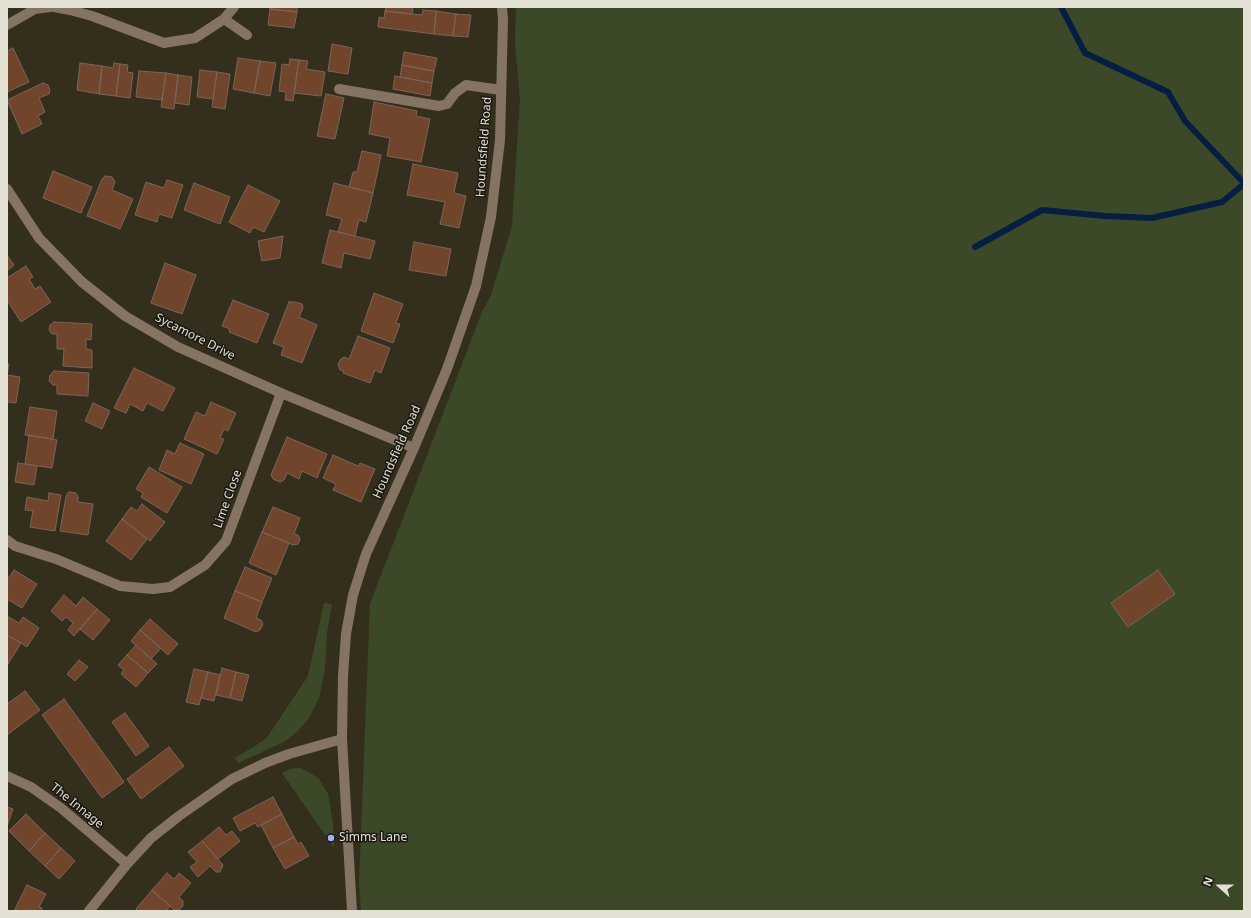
<!DOCTYPE html>
<html>
<head>
<meta charset="utf-8">
<style>
	body { margin:0 }
	#map { position:relative; width:1251px; height:918px; overflow:hidden; background:#342f1c; font-family:"Noto Sans",sans-serif }
	canvas { display:block }
	.frame { position:absolute; inset:0; border:8px solid #e3e0d4; pointer-events:none }
	.north { position:absolute; left:1199px; top:866px; width:40px; height:40px; -webkit-text-stroke:3px #19170f; paint-order:stroke; rotate:291deg; font-size:11px; font-weight:700; line-height:16px; text-align:center; color:#e3e0d4 }
	.north::after { content:''; display:block; margin:auto; width:14px; height:18px; background:#e3e0d4; clip-path:polygon(50% 0,100% 100%,50% 72%,0 100%) }
</style>
</head>
<body>
<div id="map">
<canvas width="1251" height="918"></canvas>
<div class="frame"></div>
<div class="north">N</div>
</div>
<script>
const ctx = document.querySelector('canvas').getContext('2d');
ctx.lineJoin = 'round';
function fill(path, color) { ctx.fillStyle = color; ctx.fill(path, 'evenodd'); }
const poly = rows => new Path2D(rows.map(r => 'M' + r).join(''));
function strokePath(path, color, width, dash) { ctx.strokeStyle = color; ctx.lineWidth = width; ctx.lineCap = dash ? 'butt' : 'round'; ctx.setLineDash(dash || []); ctx.stroke(path); }
function drawText(font, color, halo, rows, align = 'center') {
  ctx.font = font + ' "Noto Sans",sans-serif'; ctx.lineWidth = 3; ctx.setLineDash([]); ctx.textBaseline = 'middle'; ctx.strokeStyle = halo; ctx.fillStyle = color; for (const [text, x, y, turn = 0] of rows) {
    ctx.save(); ctx.translate(x, y); ctx.rotate((+turn || 0) * Math.PI / 180); ctx.textAlign = isNaN(turn) ? turn : align; if (halo) ctx.strokeText(text, 0, 0); ctx.fillText(text, 0, 0); ctx.restore();
  }
}
fill(poly([
	[516,7,1244,7,1244,911,361,911,359,882,370,604,482,312,491,295,512,226,520,99,515,43],
	[324,603,332,604,327,633,325,670,319,698,309,718,297,732,284,742,238,763,235,758,266,739,308,676],
	[299,768,309,772,319,779,328,794,333,824,334,848,282,773,290,769]
]), '#3c4929');
strokePath(poly([
	[1061,7,1085,53,1168,92,1185,121,1244,183],
	[975,247,1042,210,1105,216,1152,218,1222,202,1244,184]
]), '#051e41', 6);
const building = poly([
	[271,7,297,7,297,12,270,9,271,7],
	[386,7,413,7,412,14,385,11,386,7],
	[270,9,297,12,294,28,268,25,270,9],
	[423,10,436,11,434,34,378,27,379,17,384,18,385,11,422,15,423,10],
	[436,11,456,14,453,36,434,34,436,11],
	[456,14,471,15,468,37,453,36,456,14],
	[332,44,352,48,348,74,328,71,332,44],
	[13,48,29,82,7,92,7,51,13,48],
	[404,52,437,58,434,71,402,65,404,52],
	[238,58,260,61,254,93,233,89,238,58],
	[290,59,299,60,293,101,285,100,286,92,279,91,282,64,289,65,290,59],
	[299,60,308,61,306,69,325,72,321,96,294,93,299,60],
	[260,61,276,63,270,96,254,93,260,61],
	[80,63,102,66,99,94,77,90,80,63],
	[114,63,120,64,116,96,99,94,102,66,113,68,114,63],
	[120,64,128,65,127,72,133,73,130,98,116,96,120,64],
	[402,65,434,71,432,83,400,77,402,65],
	[200,70,217,72,213,99,197,97,200,70],
	[139,71,166,73,162,100,136,97,139,71],
	[217,72,230,74,225,109,212,107,217,72],
	[166,73,178,75,174,109,161,107,166,73],
	[178,75,192,77,189,105,175,103,178,75],
	[395,76,432,83,430,96,393,89,395,76],
	[43,83,48,85,50,90,49,94,39,98,45,112,38,116,42,124,22,134,7,100,43,83],
	[326,94,344,98,335,139,317,136,326,94],
	[374,102,417,111,416,116,430,119,421,162,387,156,390,138,369,134,374,102],
	[362,151,381,155,373,193,349,187,353,172,357,172,362,151],
	[413,164,458,173,454,193,466,196,459,228,440,224,445,202,407,195,413,164],
	[53,171,92,187,81,213,43,198,53,171],
	[105,176,112,177,115,182,112,190,133,199,120,229,87,216,102,179,105,176],
	[167,180,183,185,172,218,159,214,157,222,135,215,146,182,164,188,167,180],
	[194,183,230,197,220,224,184,210,194,183],
	[334,183,373,193,366,222,359,220,355,236,338,232,342,219,326,215,334,183],
	[248,185,280,201,264,232,253,227,250,233,229,222,248,185],
	[330,230,375,241,370,259,344,253,341,268,322,263,330,230],
	[283,236,280,258,262,261,258,241,283,236],
	[414,242,451,249,446,276,409,270,414,242],
	[7,255,14,265,7,271,7,255],
	[165,263,196,275,182,314,151,303,165,263],
	[26,266,33,277,29,279,35,289,40,286,51,302,21,322,7,300,7,278,26,266],
	[374,293,403,304,396,323,400,324,393,343,361,331,374,293],
	[233,300,269,314,257,343,229,332,230,329,222,326,233,300],
	[289,302,295,302,302,304,303,308,299,317,317,325,302,363,281,355,284,347,273,343,289,302],
	[54,322,92,324,91,340,86,339,86,349,92,350,92,368,63,366,64,349,57,349,57,334,52,334,49,330,50,325,54,322],
	[358,336,390,348,381,373,375,370,370,383,343,373,344,371,340,370,338,364,341,359,344,357,349,359,358,336],
	[7,364,9,364,7,375,20,377,16,403,7,402,7,364],
	[134,368,175,388,163,411,147,403,143,411,130,404,126,413,114,408,134,368],
	[54,371,89,373,88,396,57,394,57,385,53,385,49,381,50,375,54,371],
	[211,402,236,413,228,431,224,429,220,438,224,439,217,454,184,439,196,412,205,416,211,402],
	[93,403,110,411,102,429,85,421,93,403],
	[30,407,57,411,53,439,25,435,30,407],
	[29,435,57,440,52,468,25,464,29,435],
	[287,437,327,454,317,478,302,471,299,479,287,473,284,480,280,482,273,479,271,475,287,437],
	[180,443,204,454,191,484,159,470,167,450,175,454,180,443],
	[333,455,358,466,360,463,375,469,361,502,333,490,336,484,323,478,333,455],
	[18,463,37,466,34,485,15,482,18,463],
	[149,467,182,487,167,513,141,497,143,493,136,489,149,467],
	[69,492,76,493,78,497,78,502,93,504,88,535,60,531,66,496,69,492],
	[49,493,61,495,55,531,30,527,33,511,25,510,27,497,48,501,49,493],
	[142,504,165,522,150,541,122,519,131,507,137,511,142,504],
	[273,507,300,518,294,534,298,535,300,539,298,544,293,545,262,532,273,507],
	[122,519,147,539,131,560,106,541,122,519],
	[262,532,289,543,276,575,249,563,262,532],
	[245,567,272,578,262,602,235,591,245,567],
	[14,570,37,584,22,608,7,599,7,580,14,570],
	[1158,570,1175,594,1128,627,1111,603,1158,570],
	[235,591,262,602,256,618,261,620,263,624,260,630,256,632,224,618,235,591],
	[64,595,76,606,83,597,97,609,74,636,68,630,73,623,66,617,62,621,51,611,64,595],
	[97,609,110,620,93,640,80,629,97,609],
	[7,616,19,623,23,617,39,628,27,647,7,635,7,616],
	[150,619,178,644,168,655,140,630,150,619],
	[140,630,161,648,151,659,131,641,140,630],
	[7,635,21,643,8,664,7,663,7,635],
	[136,645,157,664,148,673,127,655,136,645],
	[127,655,148,673,136,687,121,674,124,670,118,665,127,655],
	[79,660,88,667,75,681,67,674,79,660],
	[222,668,236,672,230,698,216,695,222,668],
	[194,669,208,672,199,705,186,702,194,669],
	[208,672,220,675,214,701,201,698,208,672],
	[236,672,249,675,242,701,230,698,236,672],
	[25,691,40,710,7,735,7,704,25,691],
	[64,699,124,782,102,798,42,715,64,699],
	[125,713,149,746,136,756,112,722,125,713],
	[169,747,184,766,141,799,127,779,169,747],
	[273,797,282,814,258,827,255,823,240,831,233,818,273,797],
	[7,807,13,809,7,826,7,807],
	[26,814,45,833,29,851,9,831,26,814],
	[282,814,294,837,273,848,261,825,282,814],
	[219,827,226,835,232,831,240,841,218,859,202,841,219,827],
	[45,833,61,848,45,866,29,851,45,833],
	[294,837,298,844,301,842,309,856,285,869,273,848,294,837],
	[202,841,223,865,220,872,216,872,210,866,198,877,190,867,197,862,188,852,202,841],
	[61,848,75,861,59,879,45,866,61,848],
	[167,873,174,879,179,873,191,883,179,897,183,901,183,906,179,910,174,910,152,890,167,873],
	[27,885,46,894,39,907,42,908,41,911,14,911,27,885],
	[152,890,170,906,166,911,138,911,136,909,152,890]
]);
fill(building, '#71452b');
strokePath(building, '#7a655a', 1);
strokePath(poly([
	[54,7,70,10,92,16,164,43,195,38,224,19,234,7],
	[224,19,247,35],
	[7,25,35,9,50,7],
	[339,89,439,106,447,104,455,93,466,85,501,90],
	[7,189,39,238,82,282,125,316,178,347,281,393,414,448],
	[7,540,15,546,56,559,120,586,153,589,170,587,205,565,226,541,281,393],
	[7,776,31,787,61,808,127,864],
	[89,911,127,864,151,838,179,816,232,779,265,763,289,754,342,739],
	[352,911,342,739,343,676,346,634,353,595,366,554,414,448,447,369,476,286,491,217,500,140,503,20,502,7]
]), '#857363', 10);
for (const [x, y, r, color] of [
	[331,838,4,"#a5b1fc"]
]) { const dot = new Path2D(); dot.arc(x, y, r, 0, 2 * Math.PI); ctx.fillStyle = color; ctx.fill(dot); strokePath(dot, '#19170f', 1.5); }
drawText('12px', '#e3e0d4', '#19170f', [
	["Houndsfield Road",484,147,-86],
	["Sycamore Drive",195,337,27],
	["Houndsfield Road",397,452,-66],
	["Lime Close",228,499,-70],
	["The Innage",77,806,39]
]);
drawText('12px', '#e3e0d4', '#19170f', [
	["Simms Lane",339,838]
], 'left');
</script>
</body>
</html>
